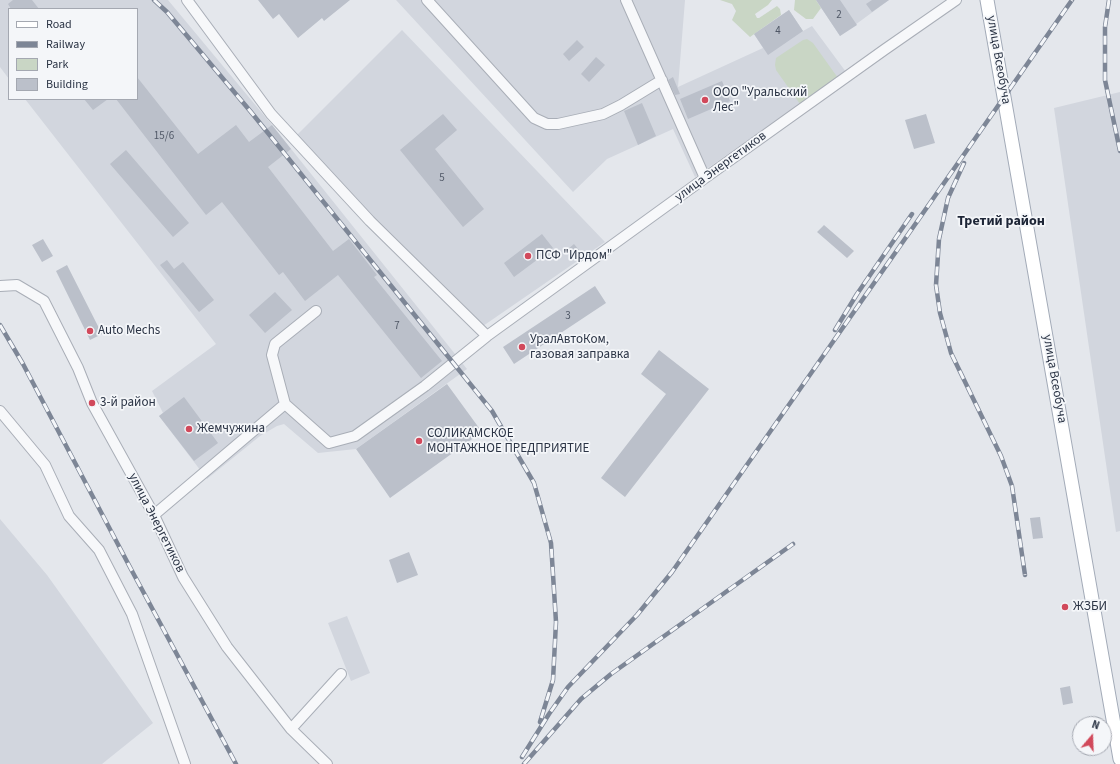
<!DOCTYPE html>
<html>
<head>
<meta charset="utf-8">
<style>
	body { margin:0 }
	#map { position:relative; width:1120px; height:764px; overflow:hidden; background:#e4e7ec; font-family:"Source Sans 3",sans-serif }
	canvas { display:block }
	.legend { position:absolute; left:8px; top:8px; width:130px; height:92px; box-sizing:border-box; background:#f4f6f9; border:1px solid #a4a8b1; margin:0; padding:5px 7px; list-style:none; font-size:12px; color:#2b3445 }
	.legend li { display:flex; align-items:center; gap:8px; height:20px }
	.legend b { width:20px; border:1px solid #a4a8b1 }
	.north { position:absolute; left:1072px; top:716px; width:40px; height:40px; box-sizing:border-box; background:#f4f6f9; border:1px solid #a4a8b1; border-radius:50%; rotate:19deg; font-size:11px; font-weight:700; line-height:16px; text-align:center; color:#2b3445 }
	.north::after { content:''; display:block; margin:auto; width:14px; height:18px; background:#d1495b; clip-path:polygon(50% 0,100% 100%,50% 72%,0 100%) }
</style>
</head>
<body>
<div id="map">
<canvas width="1120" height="764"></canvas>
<ul class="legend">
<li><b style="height:5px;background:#fff"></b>Road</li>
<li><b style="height:5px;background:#7d8696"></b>Railway</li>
<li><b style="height:11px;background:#c9d6c5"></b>Park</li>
<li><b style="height:11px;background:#bbc0ca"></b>Building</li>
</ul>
<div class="north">N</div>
</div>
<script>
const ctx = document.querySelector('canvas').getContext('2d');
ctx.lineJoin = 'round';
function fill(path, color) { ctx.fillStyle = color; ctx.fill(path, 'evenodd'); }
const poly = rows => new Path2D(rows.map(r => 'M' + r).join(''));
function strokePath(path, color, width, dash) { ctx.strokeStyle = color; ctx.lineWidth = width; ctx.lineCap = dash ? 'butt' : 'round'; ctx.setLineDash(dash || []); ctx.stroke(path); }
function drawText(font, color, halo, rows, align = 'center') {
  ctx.font = font + ' "Source Sans 3",sans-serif'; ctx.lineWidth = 3.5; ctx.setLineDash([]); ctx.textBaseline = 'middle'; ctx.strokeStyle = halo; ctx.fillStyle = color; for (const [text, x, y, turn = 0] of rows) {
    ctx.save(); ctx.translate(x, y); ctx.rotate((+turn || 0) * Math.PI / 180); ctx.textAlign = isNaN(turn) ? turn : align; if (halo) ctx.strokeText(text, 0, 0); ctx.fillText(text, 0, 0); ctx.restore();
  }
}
fill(poly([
	[0,0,168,0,272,125,467,369,356,449,318,453,284,424,277,426,260,436,207,479,159,416,163,413,152,391,216,344,25,99,137,99,137,9,9,9,9,79,0,67],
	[396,0,685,0,678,87,763,48,754,34,789,10,803,31,812,26,846,72,695,177,673,129,607,159,573,192],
	[816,0,889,0,840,36],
	[402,30,605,242,483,326,293,139],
	[1120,92,1120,531,1116,532,1054,108],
	[0,519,47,575,153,723,102,764,0,764],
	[347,616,370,673,351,681,328,623]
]), '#d2d6de');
fill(poly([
	[720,0,772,0,768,5,755,14,757,18,759,18,777,6,780,9,781,15,750,37,732,20,736,11,732,4],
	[795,0,816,0,821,8,813,19,806,19,794,10],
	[807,39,813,43,838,78,800,104,776,70,775,65,776,58,803,40]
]), '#c9d6c5');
fill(poly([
	[13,0,32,0,39,9,11,9,8,4],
	[258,0,350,0,324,21,322,18,298,38,279,14,273,19],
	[816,0,840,0,857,25,840,36],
	[872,0,889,0,872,12,866,4],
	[789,10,803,31,768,55,754,34],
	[577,40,584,47,569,61,563,54],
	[596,57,605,65,589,82,581,74],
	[137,77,198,154,236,125,249,142,272,125,291,149,268,167,333,251,349,239,377,275,374,277,442,361,421,378,338,275,305,301,283,272,279,275,222,202,206,215,116,99,137,99],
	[673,77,680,94,675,95,668,80],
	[722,81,730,101,688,119,680,99],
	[84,99,108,99,93,110],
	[642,103,656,136,638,145,624,111],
	[443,114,457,130,435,149,484,209,463,227,400,150],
	[926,114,935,143,914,149,905,120],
	[126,150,189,223,173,237,110,164],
	[824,225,854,251,847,258,817,232],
	[542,234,553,248,514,277,504,263],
	[43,239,53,256,42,262,32,245],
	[574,244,579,250,572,256,567,250],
	[167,260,174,269,183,262,214,300,199,312,160,265],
	[67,265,102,334,90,340,56,271],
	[595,286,606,303,514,364,503,347],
	[275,292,292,310,265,333,249,315],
	[659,350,709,389,625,497,601,478,666,394,641,374],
	[447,384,482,432,390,498,356,449],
	[184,397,218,443,194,461,159,416],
	[1040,517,1043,538,1033,539,1030,518],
	[409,552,418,575,397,583,389,560],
	[1070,686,1073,703,1063,705,1060,688]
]), '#bbc0ca');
const minor = poly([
	[187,0,271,114,370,221,487,336],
	[427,0,534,118,547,124,558,124,603,114,621,105,662,80],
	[626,0,705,178],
	[0,286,17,285,44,301,78,368,92,403,154,515,183,577,227,647,291,729,327,764],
	[285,404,329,443,355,436,425,386,487,336,705,178,884,50,956,0],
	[0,411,45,465,69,516,99,550,132,614,185,764],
	[154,515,285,404,272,355,275,344,316,311],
	[291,729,341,674]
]);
const major = poly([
	[987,0,1120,759]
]);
strokePath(minor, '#a9aeb7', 12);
strokePath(major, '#a3abb8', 15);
strokePath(minor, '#f7f8fa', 10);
strokePath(major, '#fff', 13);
const rail = poly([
	[154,0,167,12,251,112,492,411,534,483,551,543,556,622,553,680,540,722],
	[1109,0,1105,27,1105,80,1120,151],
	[964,163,948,198,939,239,936,285,940,313,951,353,1001,456,1012,486,1025,575],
	[0,325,23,364,132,571,236,764],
	[835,330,857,294,912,214],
	[522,757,549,714,568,687,637,615,672,572,1072,0],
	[524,764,581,699,611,674,793,544]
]);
strokePath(rail, '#7d8696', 4.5);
strokePath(rail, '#f4f6f9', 3, [9]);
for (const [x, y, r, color] of [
	[705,100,4,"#d1495b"],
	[528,256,4,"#d1495b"],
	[90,331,4,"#d1495b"],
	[522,347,4,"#d1495b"],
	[92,403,4,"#d1495b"],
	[189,429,4,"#d1495b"],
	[419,441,4,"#d1495b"],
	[1065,607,4,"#d1495b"]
]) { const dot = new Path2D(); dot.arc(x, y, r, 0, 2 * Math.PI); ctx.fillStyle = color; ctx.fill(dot); strokePath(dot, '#f4f6f9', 1.5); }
drawText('11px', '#4f5766', null, [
	["2",839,16],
	["4",778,32],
	["15/6",164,137],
	["5",442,179],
	["3",568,317],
	["7",397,327]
]);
drawText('13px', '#2b3445', '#f4f6f9', [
	["улица Всеобуча",998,60,80],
	["улица Энергетиков",721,167,-36],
	["улица Всеобуча",1054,379,80],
	["улица Энергетиков",156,523,63]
]);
drawText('13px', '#2b3445', '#f4f6f9', [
	["ООО \"Уральский",713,93],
	["Лес\"",713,108],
	["ПСФ \"Ирдом\"",536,256],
	["Auto Mechs",98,331],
	["УралАвтоКом,",530,340],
	["газовая заправка",530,355],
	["3-й район",100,403],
	["Жемчужина",197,429],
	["СОЛИКАМСКОЕ",427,434],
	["МОНТАЖНОЕ ПРЕДПРИЯТИЕ",427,449],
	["ЖЗБИ",1073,607]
], 'left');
drawText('bold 14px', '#1d2536', '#f4f6f9', [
	["Третий район",1001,222]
]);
</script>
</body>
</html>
